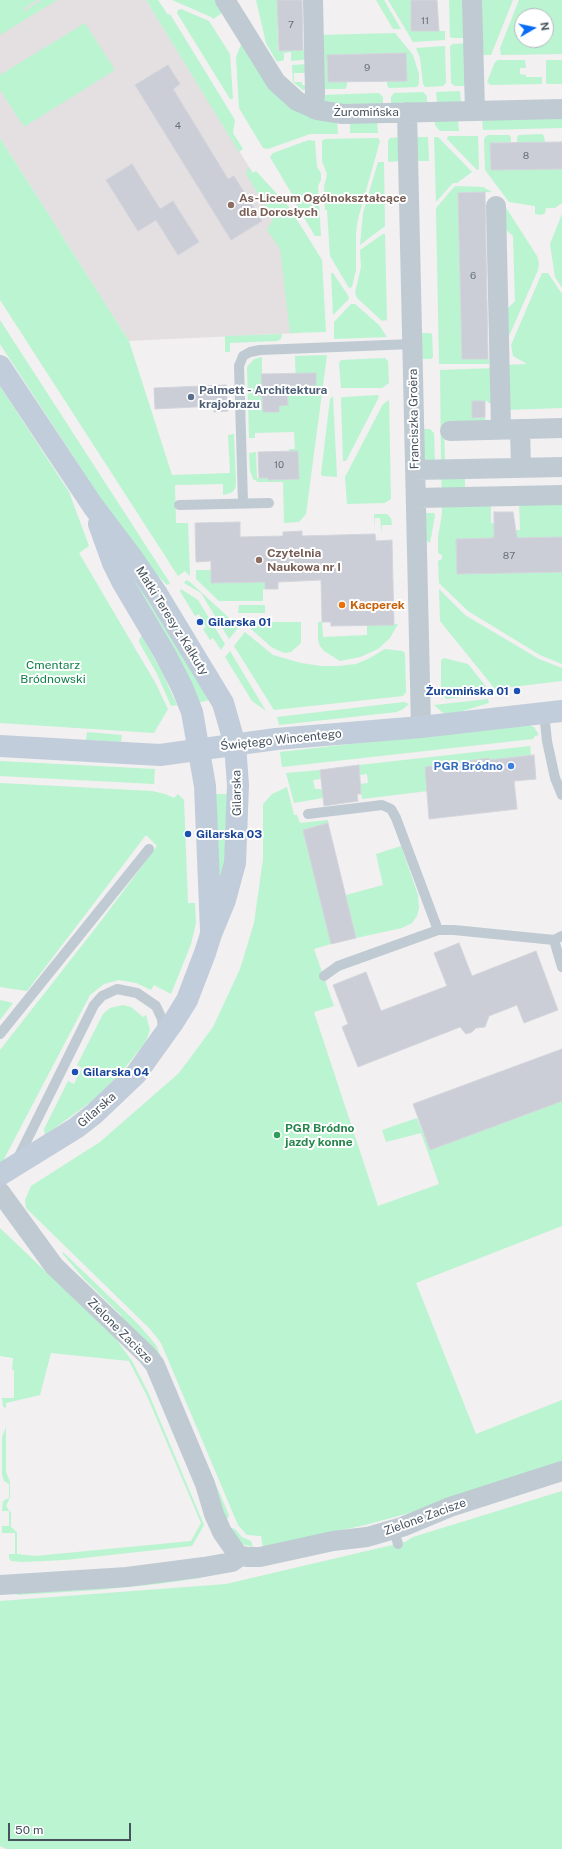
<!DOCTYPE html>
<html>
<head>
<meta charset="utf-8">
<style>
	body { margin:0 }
	#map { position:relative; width:562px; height:1849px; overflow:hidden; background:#f2f0f0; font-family:"Public Sans",sans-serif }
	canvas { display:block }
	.north { position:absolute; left:514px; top:8px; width:40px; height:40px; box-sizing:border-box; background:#fff; border:1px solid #b5babf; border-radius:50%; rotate:81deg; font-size:11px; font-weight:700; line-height:16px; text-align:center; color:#46535f }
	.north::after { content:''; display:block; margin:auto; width:14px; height:18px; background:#076bf5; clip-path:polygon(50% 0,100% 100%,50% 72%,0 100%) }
	.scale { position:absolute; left:8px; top:1823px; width:123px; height:18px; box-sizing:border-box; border:2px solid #46535f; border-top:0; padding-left:5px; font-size:12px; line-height:14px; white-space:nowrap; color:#46535f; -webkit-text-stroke:3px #fff; paint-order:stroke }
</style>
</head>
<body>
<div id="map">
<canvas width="562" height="1849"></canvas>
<div class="north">N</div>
<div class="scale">50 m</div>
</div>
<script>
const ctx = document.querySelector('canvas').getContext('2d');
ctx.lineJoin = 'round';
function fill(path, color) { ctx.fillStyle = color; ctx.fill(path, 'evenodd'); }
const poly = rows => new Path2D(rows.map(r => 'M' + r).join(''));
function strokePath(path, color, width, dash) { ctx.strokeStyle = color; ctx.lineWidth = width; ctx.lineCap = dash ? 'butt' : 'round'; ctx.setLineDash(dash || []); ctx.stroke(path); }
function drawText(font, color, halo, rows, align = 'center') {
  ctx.font = font + ' "Public Sans",sans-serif'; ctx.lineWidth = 4; ctx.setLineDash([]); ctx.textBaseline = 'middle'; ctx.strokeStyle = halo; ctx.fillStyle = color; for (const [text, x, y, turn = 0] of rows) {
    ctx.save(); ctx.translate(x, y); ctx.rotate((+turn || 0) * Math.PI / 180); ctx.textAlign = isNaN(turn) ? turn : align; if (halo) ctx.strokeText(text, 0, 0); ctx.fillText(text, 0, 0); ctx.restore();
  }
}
fill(poly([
	[0,0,146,0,296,243,298,333,129,341,0,138]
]), '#e4e0e1');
fill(poly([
	[0,0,37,0,23,9,24,11,42,0,57,0,0,35],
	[146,0,158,0,168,15,170,14,235,120,233,133,243,149,239,152],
	[172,0,216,0,222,13,213,19,211,17],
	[256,0,277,0,278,51,305,50,311,59,291,61,291,52,284,53,284,60,277,62,266,43],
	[376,0,384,0,401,29,393,29],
	[388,0,411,0,411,31,445,31,445,40,413,42],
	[449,0,467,0,468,38,453,38,450,37],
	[477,0,513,0,491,55,478,55],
	[519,0,562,0,562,54,501,55,500,48],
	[522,16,546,16,546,40,522,40],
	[181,9,209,21,230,54,233,99,230,99,177,13,178,10],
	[85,23,115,70,24,127,0,90,0,75],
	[395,33,413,55,419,74,419,84,417,87,389,88,387,85,387,81,407,81,406,53,327,55,328,82,347,82,347,86,345,89,323,89,318,35],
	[242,42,337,122,338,134,310,134,268,149,263,148,239,108,236,57],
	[468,43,467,86,455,86,451,83,450,46,453,44],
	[445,46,446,83,443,86,425,87,423,84,420,58,416,48],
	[498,60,525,60,526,68,520,68,520,74,526,75,526,77,542,77,542,83,541,84,491,85,487,82,495,62],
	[546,60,562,60,562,84,548,84,546,83],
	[309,64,309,73,294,73,294,82,302,82,302,85,310,85,310,89,303,90,293,82,292,65],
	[460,91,461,102,438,104,437,102,436,92],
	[423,92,427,96,427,102,393,105,391,103,391,97,394,93],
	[379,93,383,97,383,103,381,105,342,106,320,103,321,95],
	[562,116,562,128,483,130,482,118],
	[377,120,378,133,350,133,350,123],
	[458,120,459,131,440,131,435,125,435,121],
	[542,134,544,136,545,142,517,143,517,137,519,135],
	[488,135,509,135,511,137,511,142,490,143,491,170,562,169,562,203,555,208,546,208,545,213,541,215,535,214,535,206,509,202,485,170,484,140,485,137],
	[448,136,478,136,479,169,477,170,447,139],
	[401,137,400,161,388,162,388,141,390,138],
	[416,137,428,137,429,161,418,161],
	[434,137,438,137,472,172,457,183,453,183,436,202],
	[0,138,129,341,172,475,230,473,228,435,234,434,236,483,235,489,231,493,223,495,223,484,175,485,176,523,188,523,190,576,185,571,178,576,0,300],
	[378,138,380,141,358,219,356,233,356,270,352,287,349,288,330,256,327,210,325,210,324,187,327,174,322,161,322,141,324,139],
	[309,140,315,141,317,167,321,173,321,180,318,186,321,236,315,236,294,201,293,196,270,157,273,153],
	[378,162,384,162,385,226,360,245,363,213],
	[249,167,253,173,256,171,289,207,322,260,326,332,290,333,280,249,267,230,273,219,246,174],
	[455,186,483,187,492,192,458,193,462,359,489,359,489,364,439,364,436,208],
	[505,206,537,256,539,263,538,270,506,343,502,314,515,301,513,236,500,224],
	[562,214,562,288,555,277,550,244],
	[383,234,385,234,387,320,382,321,357,298,355,293,361,267,360,250],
	[331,273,333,273,349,297,348,300,333,315],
	[542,273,548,273,562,294,562,408,506,410,505,365,527,364,513,356,511,345],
	[351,304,355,304,379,325,387,337,334,339,334,322],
	[0,320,170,583,167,585,147,565,114,519,0,344],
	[420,333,430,333,432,334,433,357,431,359,420,359],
	[282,334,281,339,277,341,230,343,230,352,225,352,225,336],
	[327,355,306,514,299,522,284,523,283,482,258,482,253,479,250,471,249,453,256,452,257,478,268,478,268,480,299,479,298,451,289,451,289,449,295,449,294,432,255,433,255,438,249,438,247,367,254,359,262,357,262,388,259,389,259,396,262,397,263,412,279,412,279,406,288,405,287,386,296,385,295,356],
	[385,358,388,361,389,383,382,388,341,388,339,363,341,360],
	[494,368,495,403,488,403,487,401,472,401,472,418,485,417,486,423,444,425,445,462,441,462,440,370],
	[0,386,69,492,89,546,79,553,156,684,168,709,154,733,0,723],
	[378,395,379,397,346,461,343,461,341,398,344,397],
	[333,396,337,477,322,476,321,474,330,399],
	[389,400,391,499,385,503,347,504,345,477,383,404],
	[422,429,430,429,434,433,435,462,427,462,424,459],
	[441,476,465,476,465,491,442,492],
	[519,500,562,500,562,537,510,538,510,530,520,530],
	[491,501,491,523,494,523,494,538,456,539,457,574,562,572,562,664,540,655,468,611,439,583,438,561,442,559,442,555,438,553,438,537,442,514,442,502],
	[423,513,434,513,435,515,430,543,424,539],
	[374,514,387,514,391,518,392,525,382,525,382,534,380,518,375,518,375,530],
	[125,561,209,700,198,703,124,566],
	[196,570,211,570,211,583,265,582,265,589,263,590,263,601,219,601,196,579],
	[186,580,190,582,239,627,229,639,201,593,184,583],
	[181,589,198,600,225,644,221,650,213,638,210,640,203,629,206,627,199,614,195,616,180,591],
	[439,589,465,615,539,659,562,668,562,681,495,689,440,621],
	[239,605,265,605,265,613,238,613],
	[251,622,301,622,301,643,291,652,285,653,277,650,270,646,251,629],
	[318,622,322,622,323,637,367,635,367,625,398,624,390,638,378,649,360,657,340,661,324,651,320,646,318,640],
	[245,632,273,655,301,663,321,666,339,666,356,664,368,659,385,649,402,651,405,653,406,692,403,696,274,710,234,646],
	[142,636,162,672,177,705,171,706,157,674,139,642,140,638],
	[230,651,266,711,252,701,225,657],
	[444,658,468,664,488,689,485,694,446,699,441,692,441,660],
	[488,699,489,703,456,713,443,713,434,705],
	[404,702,409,704,403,709,397,712,279,725,277,717],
	[525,724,534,727,539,735,535,736,533,739,282,767,280,752],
	[87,732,122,735,121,742,86,740],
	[530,746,531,755,489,760,489,758,425,767,428,791,362,799,360,784,368,783,367,774,360,775,359,765],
	[0,761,155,769,154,784,0,776],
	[320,770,321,779,313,780,315,789,322,789,323,798,294,803,286,773],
	[0,783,152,791,165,794,174,798,178,794,184,800,188,903,195,903,196,923,191,944,171,994,154,985,151,990,136,983,119,980,104,984,90,995,3,1161,0,1163,0,1050,101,921,157,846,146,835,27,991,0,987],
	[287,787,294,815,297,815,300,823,328,820,328,823,303,830,331,944,314,949,334,1006,314,1012,378,1206,439,1184,421,1133,386,1142,382,1130,417,1118,430,1150,562,1101,562,1226,416,1283,476,1434,562,1400,562,1465,424,1509,365,1525,263,1547,261,1536,247,1535,238,1525,161,1343,150,1329,26,1208,25,1200,31,1186,100,1142,179,1073,213,1027,240,969,254,923,263,859,263,804,272,794],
	[215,794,229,794,225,876,219,877],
	[401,846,418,895,419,908,417,916,412,923,402,928,356,938,346,895,383,885,376,854],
	[0,1000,13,1003,0,1020],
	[123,1005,131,1007,143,1017,146,1015,150,1030,145,1043,119,1075,92,1101,45,1135,44,1129,68,1081,74,1084,82,1068,77,1065,103,1014,110,1008],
	[0,1228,116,1339,132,1361,148,1392,204,1525,192,1546,65,1560,22,1562,11,1561,9,1558,9,1554,15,1554,15,1533,2,1533,2,1526,9,1526,9,1511,2,1511,3,1501,9,1498,9,1484,4,1481,2,1475,2,1437,6,1427,6,1472,10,1482,10,1497,6,1506,11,1513,11,1527,17,1532,17,1554,35,1556,191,1541,201,1523,147,1396,129,1361,51,1353,40,1395,6,1403,6,1409,3,1406,2,1398,14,1398,14,1370,12,1370,13,1358,0,1356],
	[63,1252,139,1325,156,1345,229,1515,228,1518,224,1520,163,1372,120,1321,121,1315,85,1280,62,1253],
	[562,1491,562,1849,7,1849,0,1846,0,1601,226,1584,405,1542,413,1537],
	[232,1528,235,1529,242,1537,251,1541,253,1547,241,1544,228,1529],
	[201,1577,201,1578,158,1584,98,1590,17,1595,17,1593,77,1590]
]), '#baf4d1');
const building = poly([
	[277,0,302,0,303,50,279,51,277,0],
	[411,0,437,0,439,31,411,31,411,0],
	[406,53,407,81,328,82,327,55,406,53],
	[168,65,180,84,173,89,228,179,234,176,262,221,231,240,135,85,168,65],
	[562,142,562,169,491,170,490,143,562,142],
	[132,164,160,209,173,201,199,242,178,255,156,220,138,231,106,180,132,164],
	[485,192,488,359,462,359,458,193,485,192],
	[316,373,316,385,287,386,288,405,279,406,279,412,263,412,262,397,253,393,262,388,261,374,316,373],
	[226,385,228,411,214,412,214,406,155,409,154,388,226,385],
	[472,401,485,401,485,417,472,418,472,401],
	[298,451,299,479,268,480,268,478,259,478,258,452,298,451],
	[494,512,513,512,517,538,562,537,562,572,457,574,456,539,494,538,494,512],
	[240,522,240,537,283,536,283,532,302,531,302,536,375,534,376,541,392,540,394,625,331,626,331,622,322,622,321,580,278,582,278,589,265,589,265,582,211,583,211,561,196,562,195,523,240,522],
	[534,755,536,779,514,781,517,809,429,819,425,767,489,758,489,760,534,755],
	[359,765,361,794,357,794,358,801,324,806,320,770,359,765],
	[328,823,356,938,331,944,303,830,328,823],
	[459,943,472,976,536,951,558,1010,524,1023,517,1005,489,1016,485,1027,476,1028,472,1032,466,1034,460,1027,358,1067,342,1027,348,1024,333,985,366,972,381,1011,447,986,434,953,459,943],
	[562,1049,562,1101,430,1150,413,1104,562,1049]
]);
fill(building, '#cbced6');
strokePath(building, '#d3d5dc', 1);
strokePath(poly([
	[243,503,239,366,243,356,250,352,260,350,413,344],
	[179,505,269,503],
	[544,713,547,741,555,778,562,795],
	[308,814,382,805,391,809,396,818,438,930,454,930,554,940,562,936],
	[554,940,562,967],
	[324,976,338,966,438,930],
	[0,1034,149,849],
	[17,1160,94,1005,102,996,117,989,137,993,156,1006,162,1019,163,1031],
	[394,1530,398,1544]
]), '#bfcad3', 10);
strokePath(poly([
	[225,0,276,82,297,101,317,110,343,114,562,109],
	[313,0,315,92,314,109],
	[472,0,475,111],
	[407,112,421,727],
	[496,206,501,429],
	[520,429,521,468],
	[450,431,562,428],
	[415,470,562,467],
	[416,498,562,495],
	[0,1192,54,1266,147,1355,155,1365,205,1484,214,1514,222,1532,238,1555,247,1557,260,1557,333,1541,367,1537,402,1527,450,1507,562,1471],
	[0,1585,127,1577,204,1567,232,1562,235,1560,238,1555]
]), '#bfcad3', 20);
strokePath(poly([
	[0,366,93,506,133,559,157,594,223,703,235,745,238,785,235,863,225,900,211,934,205,953,187,1000,174,1021,136,1074,94,1114,76,1128,0,1175],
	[99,524,113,563,123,583,165,654,182,687,192,712,205,786,211,930],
	[0,746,160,755,276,739,421,727,562,711]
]), '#c1cdda', 22);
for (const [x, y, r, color] of [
	[231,205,4,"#8d6e63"],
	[191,397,4,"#5c6f8a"],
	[259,560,4,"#8d6e63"],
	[342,605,4,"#e8710a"],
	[200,622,4,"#1a4fb4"],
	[517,691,4,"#1a4fb4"],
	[511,766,4,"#3f7fe0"],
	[188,834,4,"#1a4fb4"],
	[75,1072,4,"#1a4fb4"],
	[277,1135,4,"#2e9e5b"]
]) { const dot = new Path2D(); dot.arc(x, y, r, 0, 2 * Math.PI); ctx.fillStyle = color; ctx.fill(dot); strokePath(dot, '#fff', 1.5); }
drawText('10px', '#67727d', null, [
	["11",425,21],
	["7",291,25],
	["9",367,68],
	["4",178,126],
	["8",526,156],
	["6",473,276],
	["10",279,465],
	["87",509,556]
]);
drawText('12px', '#46535f', '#fff', [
	["Żuromińska",366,112],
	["Franciszka Groëra",414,419,-91],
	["Matki Teresy z Kalkuty",172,621,58],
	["Świętego Wincentego",281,740,-6],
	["Gilarska",237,793,-91],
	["Gilarska",97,1110,-41],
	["Zielone Zacisze",120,1331,45],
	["Zielone Zacisze",425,1517,-20]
]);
drawText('bold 12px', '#785e54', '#fff', [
	["As-Liceum Ogólnokształcące",239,198],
	["dla Dorosłych",239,212],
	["Czytelnia",267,553],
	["Naukowa nr I",267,567]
], 'left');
drawText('bold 12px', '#4e5e75', '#fff', [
	["Palmett - Architektura",199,390],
	["krajobrazu",199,404]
], 'left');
drawText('bold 12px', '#c56008', '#fff', [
	["Kacperek",350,605]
], 'left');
drawText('bold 12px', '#164399', '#fff', [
	["Gilarska 01",208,622],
	["Żuromińska 01",509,691,"right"],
	["Gilarska 03",196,834],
	["Gilarska 04",83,1072]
], 'left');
drawText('12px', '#0e834b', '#fff', [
	["Cmentarz",53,665],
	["Bródnowski",53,679]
]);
drawText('bold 12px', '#366cbe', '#fff', [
	["PGR Bródno",503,766]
], 'right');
drawText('bold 12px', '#27864d', '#fff', [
	["PGR Bródno",285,1128],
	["jazdy konne",285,1142]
], 'left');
</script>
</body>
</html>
